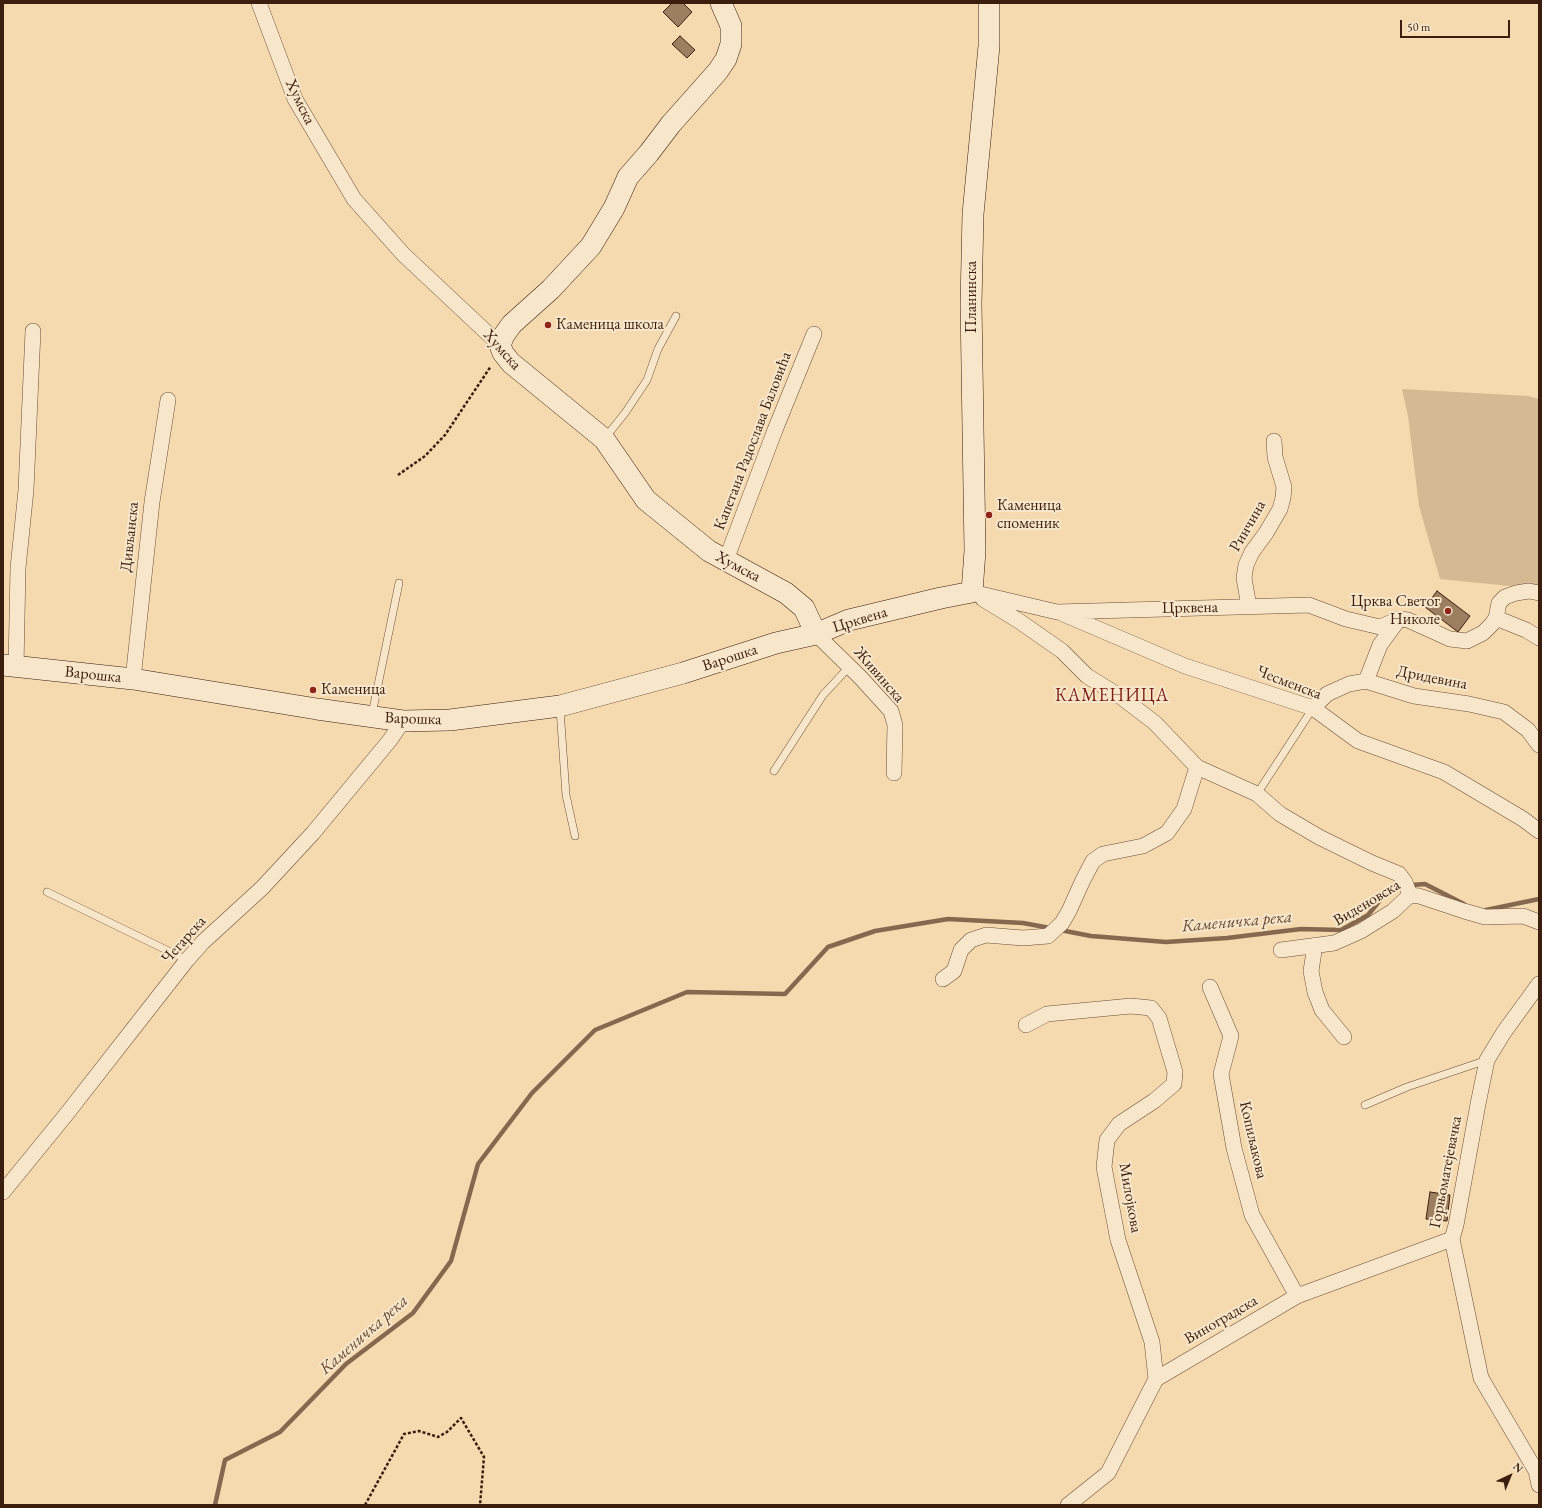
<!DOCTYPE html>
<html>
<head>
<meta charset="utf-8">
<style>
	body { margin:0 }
	#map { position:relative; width:1542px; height:1508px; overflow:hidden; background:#f5d9af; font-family:"EB Garamond",serif }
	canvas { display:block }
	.frame { position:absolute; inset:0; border:4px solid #3b1e0d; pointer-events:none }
	.north { position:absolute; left:1490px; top:1456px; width:40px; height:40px; -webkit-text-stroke:3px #f8e6cb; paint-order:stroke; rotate:44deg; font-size:11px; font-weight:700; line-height:16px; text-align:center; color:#3b1e0d }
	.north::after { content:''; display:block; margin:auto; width:14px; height:18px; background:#3b1e0d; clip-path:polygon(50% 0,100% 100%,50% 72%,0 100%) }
	.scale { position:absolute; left:1400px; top:20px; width:110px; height:18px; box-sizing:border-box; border:2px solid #3b1e0d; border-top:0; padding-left:5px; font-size:12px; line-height:14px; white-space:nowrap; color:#3b1e0d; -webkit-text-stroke:3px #f8e6cb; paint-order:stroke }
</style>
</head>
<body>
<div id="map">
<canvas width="1542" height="1508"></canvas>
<div class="frame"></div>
<div class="north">N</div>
<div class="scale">50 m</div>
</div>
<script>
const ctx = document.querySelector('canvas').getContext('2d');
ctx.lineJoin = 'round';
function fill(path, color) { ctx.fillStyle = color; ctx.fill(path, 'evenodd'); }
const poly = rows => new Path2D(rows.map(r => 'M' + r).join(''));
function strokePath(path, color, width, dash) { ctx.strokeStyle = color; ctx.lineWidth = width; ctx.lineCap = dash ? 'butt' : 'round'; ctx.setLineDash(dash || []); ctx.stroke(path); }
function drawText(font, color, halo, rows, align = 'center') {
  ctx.font = font + ' "EB Garamond",serif'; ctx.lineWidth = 4; ctx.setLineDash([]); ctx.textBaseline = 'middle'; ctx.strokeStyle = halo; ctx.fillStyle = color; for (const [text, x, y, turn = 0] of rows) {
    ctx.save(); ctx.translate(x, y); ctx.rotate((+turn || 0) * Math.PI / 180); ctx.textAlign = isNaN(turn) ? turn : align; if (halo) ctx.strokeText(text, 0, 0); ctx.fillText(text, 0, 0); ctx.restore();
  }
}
fill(poly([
	[1402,389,1528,396,1539,399,1539,589,1440,579,1419,506,1408,416]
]), '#d5b993');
strokePath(poly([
	[1412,885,1425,884,1464,904],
	[1486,910,1539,899],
	[1060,930,1091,936,1166,942,1227,938,1301,929,1341,930,1368,915,1390,888,1402,887],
	[215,1505,225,1460,280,1432,346,1364,413,1313,451,1261,478,1164,532,1093,595,1030,687,992,785,994,828,947,875,931,948,919,1023,923,1050,928]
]), '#85684d', 4.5);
const building = poly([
	[672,3,683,3,692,12,678,27,663,12,672,3],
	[680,36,695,50,687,58,672,44,680,36],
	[1437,591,1470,616,1458,632,1425,607,1437,591],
	[1430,1192,1450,1195,1447,1221,1426,1219,1430,1192]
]);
fill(building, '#9c7f61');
strokePath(building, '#3b1e0d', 1);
const lane = poly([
	[605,438,625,413,647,380,658,349,676,316],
	[560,709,566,795,575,836],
	[372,714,399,583],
	[774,771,823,695,849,667],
	[1257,794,1313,708],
	[47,892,187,960],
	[1365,1105,1407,1087,1487,1060]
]);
const street = poly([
	[259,3,295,99,354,199,403,254,500,345],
	[726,560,775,430,814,334],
	[972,592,1057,612,1309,605,1346,619,1380,627,1399,619,1408,620,1450,639,1467,641,1483,633,1492,624,1496,618,1499,603,1505,597,1516,593,1529,591,1539,593],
	[983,599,1019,621,1062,651,1087,676,1121,697,1155,723,1197,767,1257,794,1280,814,1319,837,1372,863,1399,874,1405,882,1410,895],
	[1249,607,1244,578,1246,565,1252,552,1266,533,1280,509,1283,498,1284,487,1275,457,1274,441],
	[1061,613,1185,666,1313,708,1358,741,1444,772,1523,819,1539,831],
	[1496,618,1526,630,1539,638],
	[816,634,860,677,891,711,895,725,894,773],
	[16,667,18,568,26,490,33,331],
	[133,679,152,502,168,400],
	[1366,681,1380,645,1399,619],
	[1313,708,1327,694,1349,684,1366,681,1414,696,1469,704,1504,712,1528,730,1539,745],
	[1315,945,1311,971,1315,992,1322,1010,1344,1037],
	[1281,950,1334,943,1361,931,1393,911,1410,895,1419,896,1464,911,1485,917,1523,916,1539,922],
	[943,979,954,971,961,950,971,940,986,935,1023,938,1048,936,1062,923,1069,911,1083,880,1093,861,1103,854,1143,846,1167,833,1184,809,1197,767],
	[1539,984,1504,1032,1487,1060,1478,1104,1456,1225,1452,1239,1481,1378,1536,1471,1539,1485],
	[1210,987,1231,1036,1221,1074,1234,1148,1252,1215,1297,1296],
	[1026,1025,1047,1014,1131,1006,1151,1008,1159,1018,1175,1072,1174,1084,1154,1101,1119,1124,1107,1140,1104,1167,1118,1240,1152,1342,1156,1379],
	[3,1192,65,1116,187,960,203,942,262,888,313,833,390,740,403,721],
	[1068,1505,1108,1473,1156,1379,1297,1296,1452,1239]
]);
const secondary = poly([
	[721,3,731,26,731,44,726,59,718,71,671,124,649,153,628,177,614,208,591,246,551,289,512,324,504,335,500,345,503,353,511,363,604,439,646,500,709,551,786,593,804,608,816,634],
	[3,665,133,679,317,709,403,721,450,720,560,706,683,673,776,643,816,634,849,620,941,598,972,592,975,551,971,304,973,214,989,46,989,3]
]);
strokePath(lane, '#6a4d36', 8);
strokePath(street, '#6a4d36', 16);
strokePath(secondary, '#3b1e0d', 22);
strokePath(poly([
	[398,475,425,456,445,435,491,366],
	[365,1505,404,1434,419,1431,438,1437,447,1432,461,1418,484,1457,480,1505]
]), '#3b1e0d', 2.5, [3, 2]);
strokePath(lane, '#f8e6cb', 7);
strokePath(street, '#f8e6cb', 15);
strokePath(secondary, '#f8e6cb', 21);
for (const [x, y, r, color] of [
	[548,325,4,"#8f2418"],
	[989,515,4,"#8f2418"],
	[1448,611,4,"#8f2418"],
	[313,690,4,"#8f2418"]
]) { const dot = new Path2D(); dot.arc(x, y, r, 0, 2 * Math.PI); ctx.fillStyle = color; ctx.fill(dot); strokePath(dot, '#f8e6cb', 1.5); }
drawText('16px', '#3b1e0d', '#f8e6cb', [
	["Хумска",300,102,64],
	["Планинска",972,297,-90],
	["Хумска",502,350,48],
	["Капетана Радослава Баловића",753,441,-69],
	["Ринчина",1248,526,-60],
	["Дивљанска",130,537,-84],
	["Хумска",738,567,28],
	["Црквена",1190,608,-1],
	["Црквена",860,620,-17],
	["Варошка",730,658,-18],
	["Варошка",93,675,6],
	["Живинска",879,675,49],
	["Дридевина",1432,678,11],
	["Чесменска",1289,683,21],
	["Варошка",413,719,2],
	["Виденовска",1367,903,-31],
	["Чегарска",184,940,-48],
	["Копиљакова",1253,1140,77],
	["Горњоматејевачка",1446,1172,-79],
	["Милојкова",1130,1198,80],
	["Виноградска",1221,1320,-30]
]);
drawText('16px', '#3b1e0d', '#f8e6cb', [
	["Каменица школа",556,325],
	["Каменица",997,506],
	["споменик",997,524],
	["Црква Светог",1440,602,"right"],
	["Николе",1440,620,"right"],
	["Каменица",321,690]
], 'left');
drawText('italic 17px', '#664932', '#f8e6cb', [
	["Каменичка река",1237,922,-5],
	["Каменичка река",364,1335,-41]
]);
ctx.letterSpacing = '1px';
drawText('18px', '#7a1f14', '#f8e6cb', [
	["КАМЕНИЦА",1112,696]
]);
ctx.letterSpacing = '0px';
</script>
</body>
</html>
